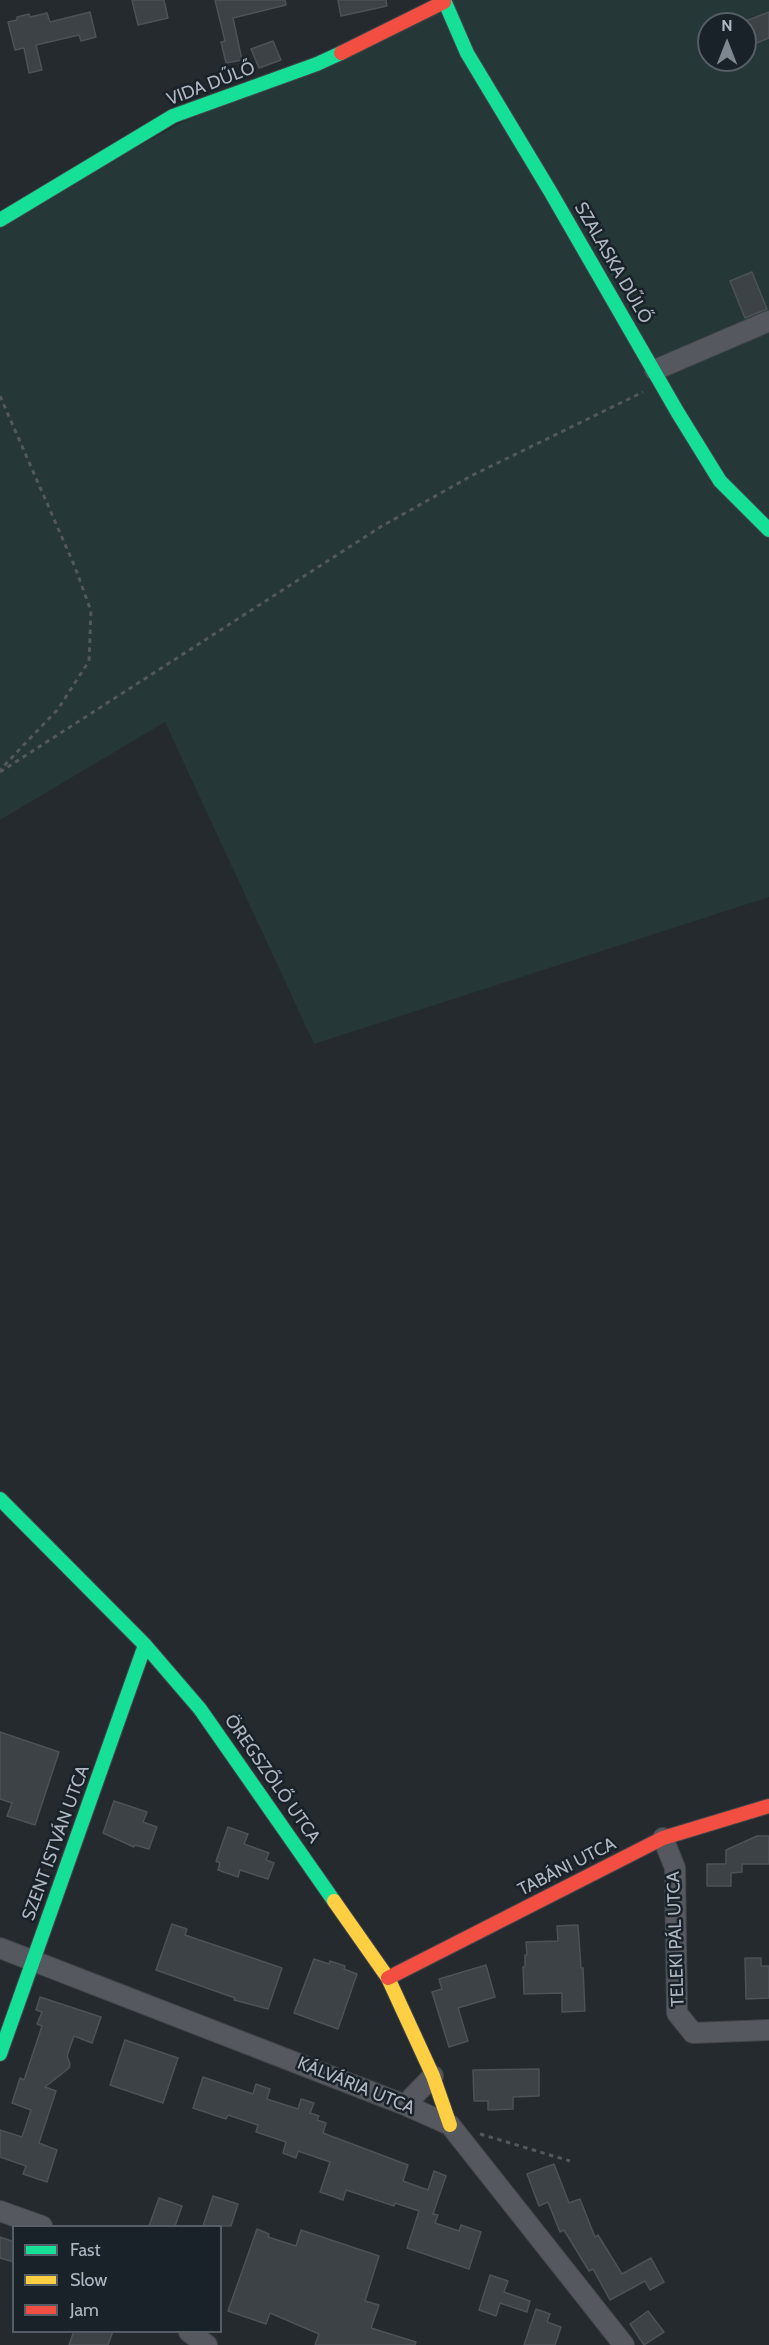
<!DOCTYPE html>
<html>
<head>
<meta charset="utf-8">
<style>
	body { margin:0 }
	#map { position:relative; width:769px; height:2345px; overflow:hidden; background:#252a2f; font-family:Cabin,sans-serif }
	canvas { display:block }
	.legend { position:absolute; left:12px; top:2225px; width:210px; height:108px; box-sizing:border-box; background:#192129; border:2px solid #555d66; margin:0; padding:8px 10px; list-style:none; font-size:18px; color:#aeb7c2 }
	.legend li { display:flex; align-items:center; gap:12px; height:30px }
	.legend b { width:30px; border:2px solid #555d66 }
	.north { position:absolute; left:697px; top:12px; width:60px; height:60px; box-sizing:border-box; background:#192129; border:2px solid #555d66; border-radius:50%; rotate:0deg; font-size:16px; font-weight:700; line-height:24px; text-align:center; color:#aeb7c2 }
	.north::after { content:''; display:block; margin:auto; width:21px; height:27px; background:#7e868f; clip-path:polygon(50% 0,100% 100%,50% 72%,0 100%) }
</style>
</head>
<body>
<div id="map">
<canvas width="769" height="2345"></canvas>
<ul class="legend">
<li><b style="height:8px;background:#16e098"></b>Fast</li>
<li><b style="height:8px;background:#ffcf43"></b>Slow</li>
<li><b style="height:8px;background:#f24e42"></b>Jam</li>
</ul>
<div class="north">N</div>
</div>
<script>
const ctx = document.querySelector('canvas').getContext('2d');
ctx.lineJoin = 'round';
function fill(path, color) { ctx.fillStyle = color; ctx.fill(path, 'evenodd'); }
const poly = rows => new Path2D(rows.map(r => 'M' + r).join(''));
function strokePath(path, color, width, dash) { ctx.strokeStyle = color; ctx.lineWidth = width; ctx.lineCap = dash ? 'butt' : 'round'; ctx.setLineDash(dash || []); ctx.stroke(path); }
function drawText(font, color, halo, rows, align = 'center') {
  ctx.font = font + ' Cabin,sans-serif'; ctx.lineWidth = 5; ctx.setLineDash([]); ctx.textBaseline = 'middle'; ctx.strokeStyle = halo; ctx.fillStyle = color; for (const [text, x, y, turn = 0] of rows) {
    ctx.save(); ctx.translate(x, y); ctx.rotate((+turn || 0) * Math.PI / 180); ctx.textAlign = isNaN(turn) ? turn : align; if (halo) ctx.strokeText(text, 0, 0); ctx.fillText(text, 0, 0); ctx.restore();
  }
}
fill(poly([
	[441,0,769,0,769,897,314,1044,165,722,0,820,0,222,181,123],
	[709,24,745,24,745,60,709,60]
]), '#253736');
const building = poly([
	[132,0,164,0,168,18,138,25,132,0],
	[215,0,285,0,286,5,233,18,242,60,226,63,221,42,225,41,215,0],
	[338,0,386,0,387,6,341,16,338,0],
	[90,12,96,37,81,41,79,35,36,45,42,70,29,73,24,48,15,50,8,22,17,20,17,17,29,14,30,17,47,13,50,22,90,12],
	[769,12,769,38,754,44,746,21,769,12],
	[273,41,281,60,259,68,251,49,273,41],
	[752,272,767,309,745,318,730,281,752,272],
	[0,1732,59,1752,35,1825,7,1816,12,1803,0,1799,0,1732],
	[114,1801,147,1812,143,1822,157,1827,149,1849,135,1845,134,1847,103,1833,114,1801],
	[228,1827,248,1834,244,1844,269,1853,266,1860,274,1863,268,1879,240,1870,238,1877,218,1870,220,1863,216,1861,228,1827],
	[757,1836,769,1836,769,1864,742,1864,742,1872,731,1873,731,1886,707,1886,707,1864,726,1864,726,1850,757,1836],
	[172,1924,187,1929,185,1935,282,1968,268,2009,234,2000,235,1998,156,1970,172,1924],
	[578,1925,581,1968,583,1968,585,2011,562,2012,562,1993,524,1994,523,1967,525,1967,525,1955,527,1955,526,1942,558,1941,557,1926,578,1925],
	[745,1958,761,1958,761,1966,769,1966,769,1998,746,1999,745,1958],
	[314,1959,329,1964,330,1961,345,1966,344,1969,357,1974,338,2029,294,2013,314,1959],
	[486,1965,495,1997,458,2008,468,2041,449,2047,432,1992,442,1989,439,1979,486,1965],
	[40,1997,101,2017,92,2043,74,2036,67,2056,70,2064,69,2068,45,2087,56,2091,39,2143,57,2150,47,2182,23,2174,26,2166,0,2157,0,2130,22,2137,31,2110,12,2103,20,2078,24,2080,42,2026,37,2024,42,2012,36,2010,40,1997],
	[125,2040,178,2058,163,2103,110,2085,125,2040],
	[539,2069,539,2096,513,2097,513,2109,488,2110,488,2101,474,2101,473,2070,539,2069],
	[203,2077,253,2094,256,2084,270,2089,267,2099,298,2109,301,2099,314,2103,310,2113,319,2116,317,2120,326,2123,323,2133,408,2165,403,2181,428,2190,434,2171,446,2176,433,2214,438,2215,435,2223,459,2231,461,2225,481,2232,469,2269,407,2248,419,2211,395,2203,394,2206,346,2190,343,2200,320,2192,330,2162,298,2151,296,2158,283,2153,286,2142,256,2132,258,2125,228,2115,226,2119,193,2108,203,2077],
	[554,2164,569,2203,580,2199,595,2237,598,2235,622,2274,651,2258,664,2282,650,2290,645,2281,610,2300,593,2269,589,2271,564,2230,560,2232,548,2202,539,2206,527,2174,554,2164],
	[213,2196,238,2204,231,2226,203,2226,213,2196],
	[159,2198,182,2206,175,2226,149,2226,159,2198],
	[257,2229,269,2234,268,2237,296,2246,301,2230,379,2256,365,2301,379,2305,371,2328,416,2342,415,2345,315,2345,319,2334,270,2313,266,2324,228,2311,257,2229],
	[0,2237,14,2242,14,2262,0,2258,0,2237],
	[490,2275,508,2281,504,2292,530,2301,527,2312,500,2303,496,2316,479,2310,490,2275],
	[536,2309,550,2314,547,2322,561,2327,555,2345,524,2345,536,2309],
	[648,2311,664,2332,644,2345,630,2324,648,2311],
	[74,2331,113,2331,108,2345,69,2345,74,2331]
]);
fill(building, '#3d4246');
strokePath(building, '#4c5258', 1.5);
const street = poly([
	[655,370,769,321],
	[663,1838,675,1868,677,2013,693,2033,769,2030],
	[0,1948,405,2105,450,2125,624,2345],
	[405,2105,433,2076],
	[0,2211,42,2226],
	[189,2332,207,2345]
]);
const fast = poly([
	[444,0,467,53,550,191,678,413,720,481,769,530],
	[0,220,173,116,317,64,341,53],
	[0,1499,145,1645,200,1709,334,1901],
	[0,2054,145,1645]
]);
const slow = poly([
	[334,1901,388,1978,433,2076,450,2125]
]);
const jam = poly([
	[341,53,444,2],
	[388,1978,663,1838,769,1806]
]);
strokePath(street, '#42464a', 22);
strokePath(fast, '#42464a', 16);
strokePath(slow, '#42464a', 16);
strokePath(jam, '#42464a', 16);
strokePath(poly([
	[0,396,75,567,91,611,89,661,58,709,0,770],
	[0,772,382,526,473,475,643,392],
	[480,2134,570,2161]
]), '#53585c', 3, [4.5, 4.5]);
strokePath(street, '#55585e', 20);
strokePath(fast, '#16e098', 14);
strokePath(slow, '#ffcf43', 14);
strokePath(jam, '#f24e42', 14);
drawText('18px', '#aeb7c2', '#192129', [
	["VIDA DŰLŐ",211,84,-21],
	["SZALASKA DŰLŐ",613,263,60],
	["ÖREGSZŐLŐ UTCA",272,1779,55],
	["SZENT ISTVÁN UTCA",56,1843,-70],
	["TABÁNI UTCA",567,1867,-27],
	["TELEKI PÁL UTCA",676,1939,-92],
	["KÁLVÁRIA UTCA",356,2086,22]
]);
</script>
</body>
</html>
